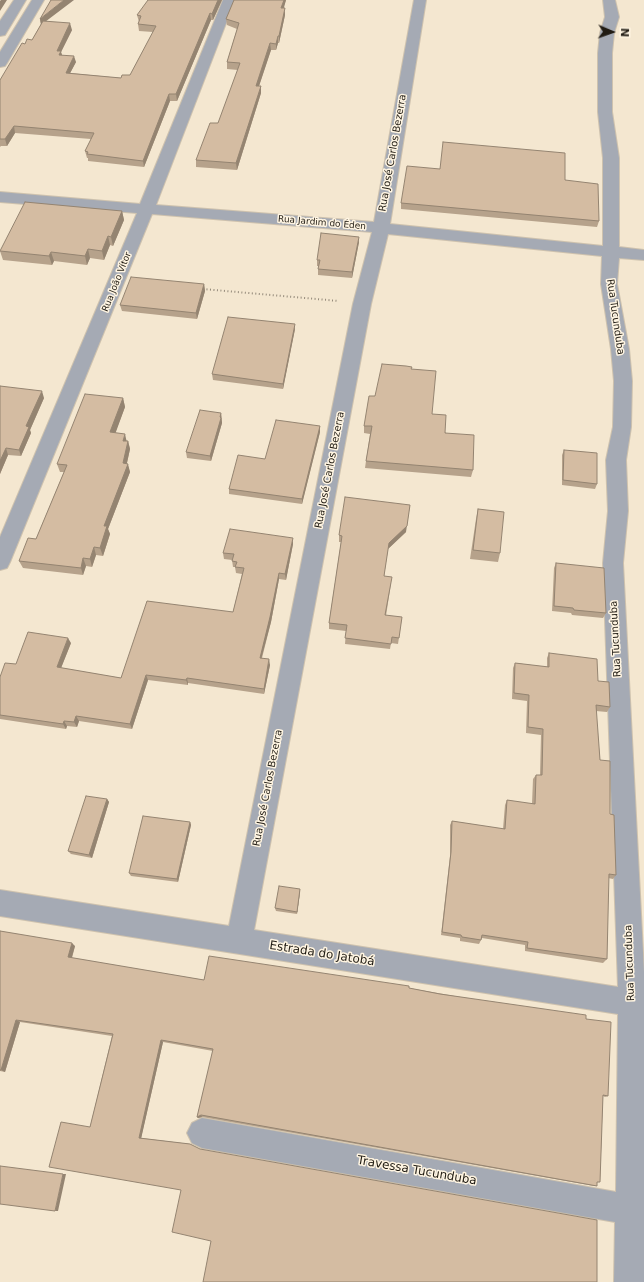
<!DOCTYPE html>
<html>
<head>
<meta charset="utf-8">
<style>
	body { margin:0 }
	#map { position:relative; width:644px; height:1282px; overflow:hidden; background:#f4e7d0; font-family:"DejaVu Sans",sans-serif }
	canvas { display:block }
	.north { position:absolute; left:592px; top:12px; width:40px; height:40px; -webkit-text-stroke:3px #fff5e2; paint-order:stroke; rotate:92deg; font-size:11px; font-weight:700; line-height:16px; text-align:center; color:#211c14 }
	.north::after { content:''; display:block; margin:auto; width:14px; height:18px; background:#211c14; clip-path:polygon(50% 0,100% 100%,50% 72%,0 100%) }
</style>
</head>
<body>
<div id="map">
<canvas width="644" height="1282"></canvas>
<div class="north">N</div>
</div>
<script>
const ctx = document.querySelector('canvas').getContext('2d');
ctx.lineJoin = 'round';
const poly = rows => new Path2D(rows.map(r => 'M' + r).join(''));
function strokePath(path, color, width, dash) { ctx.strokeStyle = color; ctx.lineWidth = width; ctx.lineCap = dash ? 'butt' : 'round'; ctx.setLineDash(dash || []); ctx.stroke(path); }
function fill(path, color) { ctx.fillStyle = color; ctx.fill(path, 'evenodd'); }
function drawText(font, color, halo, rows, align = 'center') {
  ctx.font = font + ' "DejaVu Sans",sans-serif'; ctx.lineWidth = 3; ctx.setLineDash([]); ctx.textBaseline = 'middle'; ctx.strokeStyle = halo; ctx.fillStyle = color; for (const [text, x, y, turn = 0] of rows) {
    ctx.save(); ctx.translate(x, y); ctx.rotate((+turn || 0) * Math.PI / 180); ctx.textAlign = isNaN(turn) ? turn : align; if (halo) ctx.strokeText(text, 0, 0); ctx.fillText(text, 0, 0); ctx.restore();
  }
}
const minor = poly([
	[14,0,26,0,5,35,0,36,0,21,14,0],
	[32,0,44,0,7,63,5,66,0,67,0,52,32,0],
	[223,0,235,0,156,205,374,222,414,0,426,0,390,224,603,246,603,158,598,112,598,53,600,33,605,17,603,0,615,0,619,17,614,33,612,53,612,112,619,158,619,247,644,250,644,260,619,258,617,284,629,349,632,381,631,427,626,460,628,511,623,563,644,972,644,1282,614,1282,615,1222,202,1148,192,1143,187,1133,192,1123,202,1118,616,1192,618,1014,0,916,0,890,229,926,353,304,372,232,152,214,10,562,7,568,0,570,0,537,137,213,0,202,0,192,140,204,223,0],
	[388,234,602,256,601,284,611,349,614,381,613,427,606,460,608,511,603,563,618,987,254,930,371,304,388,234]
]);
strokePath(minor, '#cec2ae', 2);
strokePath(poly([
	[203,289,339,301]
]), '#948a7a', 2, [1, 2.5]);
fill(minor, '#a5aab4');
fill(poly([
	[222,0,213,20,211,20,177,101,170,101,144,167,88,161,88,158,87,158,85,151,91,139,15,133,7,146,1,146,0,147,0,80,25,44,32,40,41,24,40,19,72,30,61,52,62,55,76,62,70,73,121,78,130,75,153,32,139,31,138,24,139,22,137,15],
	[234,0,286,0,283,8,285,15,279,43,278,43,276,50,271,50,259,86,261,86,261,93,237,170,196,167,196,160,218,123,238,70,227,69,227,62,237,29,227,25,226,19],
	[440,169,565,180,599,221,597,227,401,209,401,203],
	[122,211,124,220,113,246,110,245,104,260,90,258,87,265,54,261,52,265,3,260,0,251],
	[359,242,352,278,318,275,318,269,319,266,317,266,317,260],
	[204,284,205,291,197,319,122,311,120,305],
	[295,329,283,389,213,380,212,374],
	[411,369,432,414,473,470,471,477,365,468,366,461,370,434,364,433,364,426,375,396],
	[0,386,44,398,30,430,31,433,21,456,8,455,0,474],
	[123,398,125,407,115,433,127,441,128,441,130,449,127,463,130,472,108,529,110,534,103,556,96,555,92,567,86,566,83,575,23,568,19,561,36,539,64,472,60,472,57,464],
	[221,413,222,423,211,461,187,458,186,452],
	[320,426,320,432,302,504,229,494,229,489,265,459],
	[564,450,597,484,595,489,562,485,562,455],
	[478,509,500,553,498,562,470,559,476,519],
	[406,532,388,549,384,576,391,583,386,616,402,617,398,644,391,643,390,649,345,644,346,631,329,629,329,623,341,542,339,542,339,535],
	[293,544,286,580,279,579,271,622,262,658,270,665,264,694,188,683,188,685,148,680,132,729,79,721,77,727,67,726,66,729,0,719,0,677,16,664,71,643,61,668,121,678,233,612,242,574,236,573,235,567,233,567,232,560,224,559,223,553],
	[556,563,606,613,603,618,572,615,571,613,552,611,554,568],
	[549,653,598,681,610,707,607,712,596,711,600,760,610,814,616,875,613,879,608,878,607,959,603,963,525,951,525,945,482,938,479,944,460,941,460,938,441,935,450,856,450,825,452,821,503,829,505,805,507,800,532,804,533,779,536,775,540,775,541,735,526,733,527,701,512,699,513,668,515,663,547,667,547,658],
	[107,799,109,802,92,858,71,854,68,851],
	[190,822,191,825,178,882,131,876,129,873],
	[300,889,300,892,297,914,276,911,275,908],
	[0,931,75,946,72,958,204,980,409,988,586,1019,608,1096,605,1097,603,1096,600,1182,597,1182,597,1186,594,1186,202,1117,198,1118,197,1117,213,1051,163,1042,141,1138,190,1144,211,1241,181,1190,90,1127,112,1036,20,1022,5,1072,0,1071]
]), '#b6a28b');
fill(poly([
	[1,0,7,0,0,11,0,1],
	[64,0,74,0,41,25,40,19],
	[218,0,222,0,213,20,212,14],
	[284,0,286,0,282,15,281,8],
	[285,8,285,15,279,43,279,36],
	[210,13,211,20,177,101,176,94],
	[70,23,72,30,61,52,63,58,60,61,57,51],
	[278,36,278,43,276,50,276,44],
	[270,43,271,50,257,92,256,86],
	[74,56,76,62,67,79,66,73],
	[261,86,261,93,237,170,236,163],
	[169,94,170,101,144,167,143,161],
	[14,126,15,133,7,146,5,139],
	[122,211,124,220,113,246,111,237],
	[108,236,110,245,104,260,102,251],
	[359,237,359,242,352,278,352,272],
	[88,249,90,258,87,265,85,256],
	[51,252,54,261,52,265,49,256],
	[204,284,205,291,197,319,196,313],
	[295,324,295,329,283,389,283,384],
	[42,391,44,398,30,430,31,433,21,456,19,450,26,426],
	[123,398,125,407,113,440,110,432],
	[221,413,222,423,211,461,210,456],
	[320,426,320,432,302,504,302,499],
	[125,434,127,443,123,441],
	[128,441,130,449,126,467,128,464,130,472,108,529,110,534,103,556,100,548,104,526,123,463],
	[6,448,8,455,0,474,0,461],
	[410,505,406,532,388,549,383,582,389,543],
	[293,538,293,544,286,580,285,574],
	[94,547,96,555,92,567,90,559],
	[83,558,86,566,83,575,81,568],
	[279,573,279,579,271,622,260,663,260,658],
	[68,638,71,643,59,673,57,667],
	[269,659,270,665,264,694,264,689],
	[146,675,148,680,132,729,130,724],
	[187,678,188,683,188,685,186,680],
	[76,716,79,721,77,727,74,722],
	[64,721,67,726,66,729,63,724],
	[107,799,109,802,92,858,89,855],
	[190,822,191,825,178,882,177,879],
	[300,889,300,892,297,914,297,912],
	[72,943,75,946,71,960,68,957],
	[16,1020,20,1022,5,1072,1,1070],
	[161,1040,163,1042,141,1139,139,1138],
	[201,1115,202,1117,198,1118,197,1117],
	[63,1174,66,1174,58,1211,55,1211]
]), '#948471');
const building = poly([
	[51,0,64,0,40,19,51,0],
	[148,0,218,0,212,14,210,13,176,94,169,94,143,161,87,154,88,152,85,151,94,133,14,126,5,139,0,139,0,80,22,43,25,44,27,39,32,40,43,21,70,23,57,51,61,51,59,55,74,56,66,73,121,78,122,75,130,75,156,26,138,24,141,16,137,15,148,0],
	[234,0,284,0,281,8,285,8,279,36,278,36,276,44,270,43,256,86,261,86,236,163,196,160,210,123,218,123,240,63,227,62,239,23,226,19,234,0],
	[443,142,565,153,565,180,598,184,599,221,401,203,407,166,440,169,443,142],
	[25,202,122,211,111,237,108,236,102,251,88,249,85,256,51,252,49,256,0,251,25,202],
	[321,233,359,237,352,272,318,269,320,260,317,260,321,233],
	[131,277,204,284,196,313,120,305,131,277],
	[228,317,295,324,283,384,212,374,228,317],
	[382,364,406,366,412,367,411,369,436,371,432,414,446,415,445,433,474,435,473,470,366,461,372,426,364,426,369,396,375,396,382,364],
	[0,386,42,391,26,426,29,427,19,450,6,448,0,461,0,386],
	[85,394,123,398,110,432,125,434,123,441,128,441,123,463,128,464,104,526,107,526,100,548,94,547,90,559,83,558,81,568,19,561,28,538,36,539,67,465,57,464,85,394],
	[200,410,221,413,220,417,221,418,210,456,186,452,200,410],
	[276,420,320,426,302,499,229,489,238,455,265,459,276,420],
	[564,450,597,453,597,484,563,480,564,450],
	[345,497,410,505,407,526,389,543,384,576,392,577,385,615,402,617,399,638,392,637,391,644,345,638,347,625,329,623,342,536,339,535,345,497],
	[478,509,504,512,500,553,473,550,478,509],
	[230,529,293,538,285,574,279,573,270,617,260,658,269,659,264,689,187,678,186,680,146,675,130,724,76,716,74,722,64,721,63,724,0,715,0,677,5,663,16,664,28,632,68,638,57,667,121,678,147,601,233,612,244,568,235,567,237,562,232,561,234,554,223,553,230,529],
	[556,563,604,568,606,613,574,610,573,608,554,606,556,563],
	[549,653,597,659,598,681,609,682,610,707,596,705,600,760,610,761,610,814,614,815,616,875,609,874,607,959,527,948,528,942,482,935,481,940,462,937,461,935,442,932,451,852,452,821,505,829,507,800,535,804,536,775,542,775,543,729,528,727,529,695,514,693,515,663,549,667,549,653],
	[86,796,107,799,89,855,68,851,86,796],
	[143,816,190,822,177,879,129,873,143,816],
	[279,886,300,889,297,912,275,908,279,886],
	[0,931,72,943,68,957,204,980,209,956,409,986,409,988,440,994,586,1015,586,1019,611,1022,608,1096,603,1095,600,1182,597,1182,597,1186,201,1115,197,1117,213,1049,161,1040,139,1138,190,1144,200,1149,597,1220,597,1282,203,1282,211,1241,172,1232,181,1190,49,1167,61,1122,90,1127,113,1034,16,1020,1,1070,0,1070,0,931],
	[0,1166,63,1174,55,1211,0,1204,0,1166]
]);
fill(building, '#d4bca2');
strokePath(building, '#948471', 1);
drawText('9px', '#211c14', '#fff5e2', [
	["Rua Jardim do Éden",322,223,5],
	["Rua João Vítor",117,282,-68]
]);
drawText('10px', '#211c14', '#fff5e2', [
	["Rua José Carlos Bezerra",393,153,-80],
	["Rua Tucunduba",615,317,82],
	["Rua José Carlos Bezerra",330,470,-79],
	["Rua Tucunduba",616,639,-93],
	["Rua José Carlos Bezerra",268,788,-79],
	["Rua Tucunduba",630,963,-92]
]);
drawText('12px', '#211c14', '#fff5e2', [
	["Estrada do Jatobá",322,954,9],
	["Travessa Tucunduba",417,1171,10]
]);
</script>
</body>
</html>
